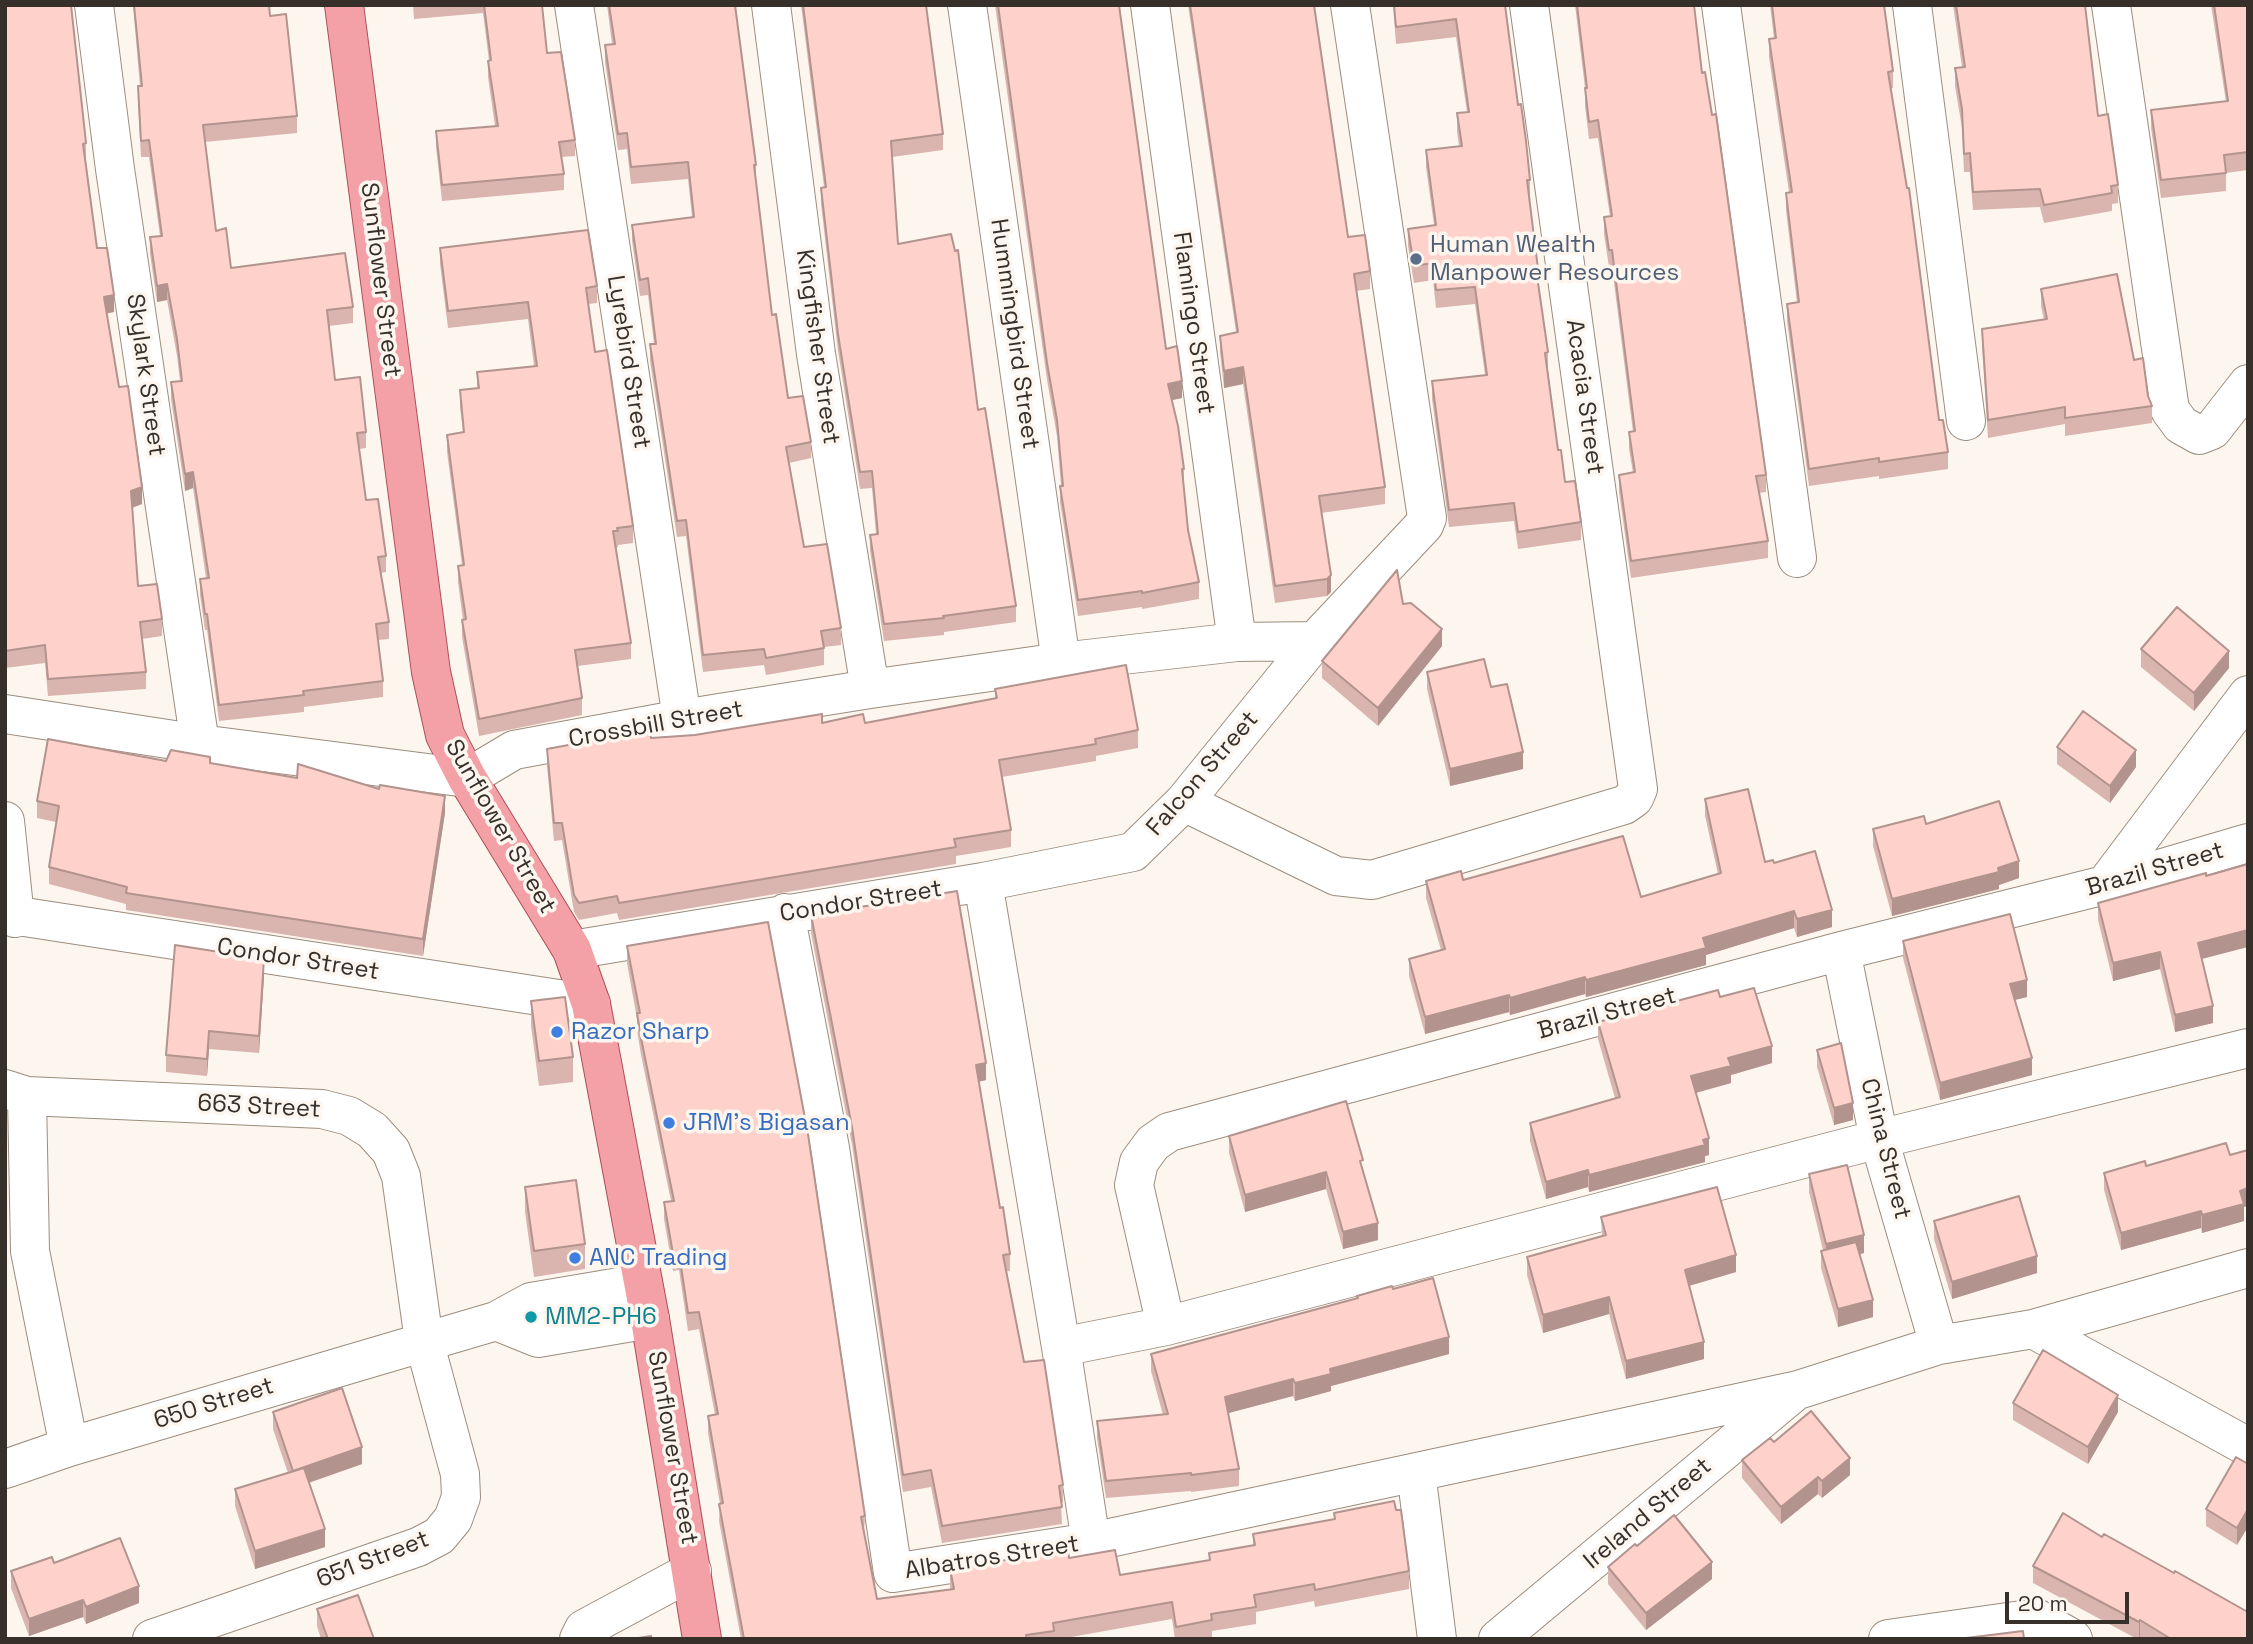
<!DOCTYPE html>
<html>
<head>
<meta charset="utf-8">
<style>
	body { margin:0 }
	#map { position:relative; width:2253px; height:1644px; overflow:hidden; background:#fdf6ef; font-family:"Space Grotesk",sans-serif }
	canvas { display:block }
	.frame { position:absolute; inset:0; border:7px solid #37302a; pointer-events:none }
	.scale { position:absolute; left:2005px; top:1592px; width:124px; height:32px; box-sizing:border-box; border:4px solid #37302a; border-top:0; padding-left:9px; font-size:21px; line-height:24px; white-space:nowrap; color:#37302a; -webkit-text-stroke:5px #fdf6ef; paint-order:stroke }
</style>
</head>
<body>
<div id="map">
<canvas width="2253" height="1644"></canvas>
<div class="frame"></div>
<div class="scale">20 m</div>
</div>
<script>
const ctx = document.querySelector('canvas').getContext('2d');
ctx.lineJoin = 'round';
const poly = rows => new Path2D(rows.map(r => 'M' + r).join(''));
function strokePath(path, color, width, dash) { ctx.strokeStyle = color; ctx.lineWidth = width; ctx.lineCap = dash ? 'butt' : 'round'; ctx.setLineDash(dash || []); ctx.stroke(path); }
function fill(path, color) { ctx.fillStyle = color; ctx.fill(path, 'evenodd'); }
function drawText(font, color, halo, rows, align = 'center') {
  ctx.font = font + ' "Space Grotesk",sans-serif'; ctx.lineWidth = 7; ctx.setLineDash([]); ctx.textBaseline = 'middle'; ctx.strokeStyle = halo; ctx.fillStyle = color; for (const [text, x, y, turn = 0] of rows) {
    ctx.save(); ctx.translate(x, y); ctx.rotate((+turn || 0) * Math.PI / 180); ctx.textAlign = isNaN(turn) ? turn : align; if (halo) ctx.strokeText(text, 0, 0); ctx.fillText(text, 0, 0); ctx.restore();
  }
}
const minor = poly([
	[94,5,115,169,200,744],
	[574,5,682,719],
	[771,5,816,354,870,689],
	[967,5,1061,662],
	[1150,5,1237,642],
	[1721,5,1797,558],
	[1912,5,1966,421],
	[2111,5,2170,410,2181,425,2199,435,2212,430,2248,384],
	[5,714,200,744,467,778,514,750,682,719,870,689,1061,662,1237,642,1315,641],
	[1184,802,1336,876,1372,880,1624,805,1634,798,1638,789,1529,5],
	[5,821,15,918],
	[2105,885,2248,695],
	[785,913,830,1148,893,1573,1091,1542,1061,1347,983,882],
	[5,914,591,1004],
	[572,950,983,882,1133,852,1184,802,1315,641,1424,525,1427,518,1350,5],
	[1841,951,1879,1139,1939,1345],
	[5,1089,27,1096,322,1109,349,1116,372,1130,391,1151,401,1176,424,1341,460,1474,461,1497,453,1519,439,1536,418,1547,152,1639],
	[27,1096,30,1251,69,1447],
	[496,1321,538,1338,650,1319],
	[1166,1326,1134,1185,1139,1162,1153,1143,1169,1132,1841,951,2105,885,2248,843],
	[2033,1329,2248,1447],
	[1061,1347,1166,1326,1879,1139,2248,1048],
	[5,1469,69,1447,496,1321,531,1302,643,1283],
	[1416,1472,1437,1639],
	[1091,1542,1798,1390,1939,1345,2033,1329,2248,1268],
	[579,1639,584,1629,692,1571],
	[1498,1639,1792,1394],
	[1888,1639,2036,1618,2073,1639]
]);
const major = poly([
	[344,5,431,672,445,735,467,778,572,950,591,1004,650,1319,702,1639]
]);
strokePath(minor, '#9c8d7d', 40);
strokePath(major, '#ad4f56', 40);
strokePath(minor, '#fff', 38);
strokePath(major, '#f4a0a7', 38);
fill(poly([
	[5,5,86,143,86,161,97,248,114,312,107,313,119,387,142,504,132,508,138,586,162,619,162,636,142,639,146,672,146,689,48,696,45,663,5,668],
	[133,5,269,5,270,16,297,116,297,133,205,142,216,231,231,268,353,307,353,323,329,326,335,380,366,432,366,448,359,449,366,500,386,556,386,572,381,573,389,622,389,639,378,640,383,681,383,697,304,707,304,712,219,721,207,630,205,630,200,595,200,579,206,578,193,488,185,491,171,399,171,382,180,381,177,356,167,300,157,302,150,254,150,237,160,236,149,157,141,157,138,103,138,86,140,86],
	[413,5,542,5,547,53,575,140,575,156,561,157,564,174,564,190,442,201,436,147,436,131,495,126,488,77,488,61,489,61,483,13,414,19],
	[607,5,735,5,756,165,756,181,772,315,788,398,811,442,811,458,789,463,804,547,841,628,841,645,824,647,824,665,766,675,764,665,703,672,686,536,677,537,650,361,650,344,654,344,648,295,640,296,632,241,632,225,692,217,688,179,631,184,627,149,618,150,605,62,605,45,612,44],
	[801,5,926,5,943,134,943,150,892,157,898,244,978,410,1016,606,1016,622,944,632,944,635,884,641,870,551,870,535,876,534,872,488,860,489,838,351,821,204,821,188,824,187],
	[995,5,1119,5,1166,349,1182,398,1172,400,1184,469,1184,485,1188,530,1199,582,1199,599,1142,609,1142,607,1078,616,1060,502,1060,486,1061,486,1057,436,1047,380],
	[1188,5,1314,5,1348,237,1370,271,1370,289,1356,291,1385,487,1385,504,1321,513,1331,592,1327,596,1275,603,1243,384,1224,388,1220,353,1220,336,1236,332],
	[1393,5,1505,5,1518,105,1530,180,1530,197,1529,197,1538,269,1538,285,1548,352,1548,370,1558,450,1565,482,1581,522,1581,540,1518,549,1514,521,1449,527,1432,399,1432,381,1485,375,1475,304,1436,308,1433,280,1414,283,1408,246,1408,229,1434,225,1426,167,1426,150,1459,146,1457,131,1457,113,1467,112,1456,37,1396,44],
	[1575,5,1694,5,1702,73,1766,475,1766,492,1759,493,1768,541,1768,558,1631,578,1619,492,1619,475,1633,473,1629,449,1629,432,1633,432,1612,267,1609,267,1604,234,1604,217,1610,216,1598,138,1589,139,1585,106,1585,88],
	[1770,5,1884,5,1893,71,1893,88,1890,89,1939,420,1948,452,1948,469,1879,479,1879,476,1809,486,1787,321,1787,304,1797,303,1786,210,1786,193,1789,192,1769,57,1769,39,1774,39],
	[1953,5,2090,5,2085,7,2098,116,2118,185,2118,203,2112,204,2112,211,2044,223,2040,207,1973,210,1970,172,1964,172,1962,128,1955,86,1955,68,1962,67],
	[2211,5,2248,5,2248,170,2226,173,2226,191,2161,198,2151,128,2151,110,2226,102],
	[440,248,597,286,597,303,588,304,595,352,633,526,633,543,618,545,618,547,616,548,631,643,631,659,578,666,582,698,582,715,479,736,462,637,462,620,463,620,458,582,458,566,462,565,447,452,447,435,463,432,460,407,460,390,477,389,477,372,534,366,528,319,448,328,440,264],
	[2041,289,2134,360,2152,406,2152,423,2065,436,2065,424,1988,438,1982,346,1982,329,2044,320,2041,306],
	[1403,604,1442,646,1378,726,1322,678,1322,661],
	[2141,649,2229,668,2194,711,2141,667],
	[1427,672,1491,687,1523,769,1450,786,1427,689],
	[995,689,1138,730,1138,748,1096,756,1096,761,1002,777,1011,830,1011,847,956,856,956,864,619,920,617,913,579,920,574,912,562,840,554,841,547,766,547,749,822,722,865,723,995,698],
	[2057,747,2136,767,2110,803,2057,764],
	[166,761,210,763,445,813,423,956,126,910,126,904,49,884,49,867,56,822,37,818,37,801],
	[1705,799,1765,862,1774,863,1832,927,1797,937,1794,928,1706,955,1706,965,1586,997,1585,994,1510,1015,1509,1012,1425,1034,1409,976,1409,959,1441,950,1426,898,1426,881,1463,880,1641,897,1718,874,1705,816],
	[1926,824,2019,878,1999,885,1999,889,1892,916,1873,846,1873,829],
	[2098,903,2202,959,2213,1023,2175,1032,2160,969,2113,981,2098,920],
	[811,915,986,1080,979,1082,1000,1208,1010,1254,1010,1271,1006,1271,1024,1362,1063,1485,1063,1502,1061,1503,1062,1524,942,1543,931,1487,903,1492,852,1145,811,933],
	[1903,941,2027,997,2015,1000,2032,1075,1940,1100,1903,958],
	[627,946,865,1516,864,1534,877,1599,950,1590,950,1569,1069,1558,1120,1575,1209,1560,1209,1553,1253,1546,1253,1534,1334,1520,1334,1513,1409,1571,1409,1589,1315,1607,1314,1601,1256,1612,1256,1624,1212,1631,1212,1638,1206,1639,1175,1639,1172,1619,1060,1639,741,1639,719,1521,720,1504,708,1433,708,1416,715,1415,699,1329,688,1331,679,1270,673,1271,664,1219,664,1202,671,1201,641,1055,637,1030,637,1019,627,963],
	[264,976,259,1053,209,1049,207,1076,166,1072,166,1055],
	[1720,997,1772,1063,1731,1075,1731,1083,1696,1093,1709,1155,1705,1156,1705,1162,1589,1192,1588,1187,1546,1199,1530,1141,1530,1123,1615,1098,1598,1039,1598,1022],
	[531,1001,573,1057,573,1082,539,1086,531,1026],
	[1817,1050,1853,1120,1834,1125,1817,1067],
	[1229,1136,1363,1169,1378,1240,1343,1249,1326,1189,1245,1212,1229,1153],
	[2146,1166,2244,1207,2244,1221,2202,1233,2201,1228,2121,1250,2104,1190,2104,1173],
	[1809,1174,1864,1253,1860,1254,1873,1317,1838,1327,1821,1268,1821,1251,1823,1250,1809,1192],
	[525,1187,585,1244,585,1269,534,1277,525,1212],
	[1601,1217,1736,1272,1689,1286,1704,1359,1626,1379,1609,1314,1543,1333,1527,1275,1527,1257,1602,1236],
	[1934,1221,2037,1273,1952,1299,1934,1239],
	[1393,1289,1449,1354,1331,1386,1331,1391,1295,1401,1293,1396,1228,1413,1239,1469,1239,1486,1191,1492,1191,1491,1106,1498,1097,1438,1097,1421,1163,1415,1151,1371,1151,1354],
	[2013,1403,2118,1412,2088,1464,2013,1420],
	[273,1412,362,1464,309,1483,325,1547,255,1569,235,1506,235,1489,288,1473,273,1429],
	[1742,1460,1850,1475,1822,1498,1818,1494,1781,1524,1742,1478],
	[2248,1464,2237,1545,2206,1526,2206,1509],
	[2102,1537,2246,1611,2248,1639,2142,1639,2140,1638,2137,1639,2033,1583,2033,1566],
	[1637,1546,1712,1579,1646,1630,1608,1584,1608,1567],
	[54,1563,139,1603,86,1624,83,1617,29,1636,11,1588,11,1571],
	[317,1609,374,1639,321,1639,317,1626]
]), '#dab5af');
fill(poly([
	[167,284,167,300,157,302,157,286],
	[114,295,114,312,104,314,104,297],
	[1243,367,1243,384,1224,388,1224,371],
	[1182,381,1182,398,1168,401,1168,384],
	[193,472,193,488,185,491,185,474],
	[142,487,142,504,131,508,131,491],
	[1331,575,1331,592,1327,596,1327,579],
	[1442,629,1442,646,1378,726,1378,708],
	[2229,651,2229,668,2194,711,2194,693],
	[2136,750,2136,767,2110,803,2110,786],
	[1523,752,1523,769,1450,786,1450,769],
	[445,796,445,813,423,956,423,939],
	[2019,861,2019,878,1999,885,1999,889,1892,916,1892,899],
	[1832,910,1832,927,1797,937,1797,919],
	[1794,911,1794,928,1706,955,1706,965,1586,997,1586,980,1703,938],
	[2248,930,2248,947,2198,960,2198,943],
	[2160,952,2160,969,2113,981,2113,963],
	[264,959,264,976,259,1053,259,1036],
	[1585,977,1585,994,1510,1015,1510,998],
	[2027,980,2027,997,2010,1001,2010,984],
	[1509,995,1509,1012,1425,1034,1425,1017],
	[2213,1006,2213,1023,2175,1032,2175,1015],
	[209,1031,209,1049,207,1076,207,1059],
	[1772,1046,1772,1063,1731,1075,1731,1083,1691,1094,1691,1076,1728,1058],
	[2032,1058,2032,1075,1940,1100,1940,1083],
	[986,1063,986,1080,976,1082,976,1065],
	[1853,1103,1853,1120,1834,1125,1834,1108],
	[1709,1138,1709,1155,1705,1156,1705,1162,1589,1192,1589,1175],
	[1588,1170,1588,1187,1546,1199,1546,1182],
	[1326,1172,1326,1189,1245,1212,1245,1195],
	[2248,1188,2248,1206,2244,1207,2244,1221,2202,1233,2202,1215,2240,1191],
	[2201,1211,2201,1228,2121,1250,2121,1233],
	[1378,1223,1378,1240,1343,1249,1343,1232],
	[1864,1235,1864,1253,1826,1262,1826,1244],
	[1736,1255,1736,1272,1685,1287,1685,1270],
	[2037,1256,2037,1273,1952,1299,1952,1282],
	[1609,1297,1609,1314,1543,1333,1543,1315],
	[1873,1300,1873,1317,1838,1327,1838,1309],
	[1449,1337,1449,1354,1331,1386,1331,1391,1295,1401,1295,1383,1330,1369],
	[1704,1342,1704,1359,1626,1379,1626,1361],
	[1293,1379,1293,1396,1225,1414,1225,1397],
	[2118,1395,2118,1412,2088,1464,2088,1447],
	[362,1447,362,1464,293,1488,293,1471],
	[1850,1458,1850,1475,1822,1498,1822,1481],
	[1818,1477,1818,1494,1781,1524,1781,1507],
	[2248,1509,2248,1527,2237,1545,2237,1528],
	[325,1529,325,1547,255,1569,255,1551],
	[1712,1562,1712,1579,1646,1630,1646,1613],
	[139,1586,139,1603,86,1624,86,1607],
	[83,1600,83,1617,29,1636,29,1619],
	[2140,1620,2140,1638,2139,1639,2139,1622]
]), '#b2938e');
const building = poly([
	[5,5,71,5,86,143,83,144,97,248,107,248,114,295,104,297,119,387,128,386,142,487,131,491,138,586,157,584,162,619,140,622,146,672,48,679,45,645,5,651,5,5],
	[134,5,269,5,270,16,286,14,297,116,203,125,216,231,226,228,231,268,345,253,353,307,327,310,335,380,360,377,366,432,357,433,366,500,378,499,386,556,378,557,389,622,376,624,383,681,303,691,304,695,219,705,207,614,205,614,200,579,209,578,193,472,185,474,171,382,182,381,177,339,167,284,157,286,150,237,162,236,149,140,141,141,138,86,142,86,134,5],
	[484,5,542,5,547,53,561,52,575,140,559,142,564,174,442,185,436,131,498,126,488,61,491,60,484,5],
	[609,5,735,5,756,165,754,165,772,315,776,314,788,398,803,396,811,442,786,447,804,547,827,544,841,628,821,631,824,648,766,658,764,649,703,655,686,520,677,521,650,344,656,344,648,278,640,280,632,225,694,217,688,162,631,167,627,133,618,134,605,45,615,44,609,5],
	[803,5,926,5,943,134,891,141,898,244,951,234,955,251,958,250,978,410,985,408,1016,606,943,616,944,618,884,624,870,535,878,534,872,471,860,472,838,334,821,188,826,187,803,5],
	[998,5,1119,5,1166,349,1177,346,1182,381,1168,384,1178,426,1184,469,1182,469,1188,530,1199,582,1142,593,1142,591,1078,600,1060,486,1063,486,1057,420,1047,363,998,5],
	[1190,5,1314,5,1348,237,1365,235,1370,271,1354,274,1385,487,1319,496,1331,575,1327,579,1275,586,1243,367,1224,371,1220,336,1238,332,1190,5],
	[1394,5,1505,5,1518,105,1521,104,1526,141,1530,180,1527,180,1538,269,1536,269,1548,352,1545,353,1558,450,1561,450,1565,482,1575,481,1581,522,1518,532,1514,503,1449,510,1432,381,1487,375,1475,287,1436,290,1433,263,1414,266,1408,229,1436,225,1426,150,1462,146,1457,113,1469,112,1456,19,1396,27,1394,5],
	[1577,5,1694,5,1702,73,1705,72,1712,115,1716,114,1766,475,1756,476,1768,541,1631,561,1619,475,1635,472,1629,432,1635,431,1612,250,1609,250,1604,217,1612,216,1598,120,1589,122,1585,88,1587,88,1577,5],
	[1772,5,1884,5,1893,71,1888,72,1907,188,1909,188,1939,420,1943,420,1948,452,1879,462,1879,458,1809,469,1787,304,1799,302,1786,193,1792,192,1769,39,1776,38,1772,5],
	[1956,5,2085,5,2098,116,2108,114,2118,185,2111,186,2112,193,2044,205,2040,189,1973,192,1970,153,1964,154,1962,109,1955,68,1965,67,1956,5],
	[2214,5,2248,5,2248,152,2224,155,2226,173,2161,180,2151,110,2228,101,2214,5],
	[588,230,597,286,586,288,595,352,607,350,633,526,617,528,618,531,613,531,631,643,575,650,582,698,479,719,462,620,466,619,458,566,464,565,447,435,464,432,460,390,479,388,477,372,537,366,528,302,448,311,440,248,588,230],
	[2117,274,2134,360,2143,358,2148,396,2152,406,2065,418,2065,407,1988,420,1982,329,2047,319,2041,289,2117,274],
	[1397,570,1403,604,1411,603,1442,629,1378,708,1322,661,1397,570],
	[2177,607,2229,651,2194,693,2141,649,2177,607],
	[1484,659,1491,687,1507,684,1523,752,1450,769,1427,672,1484,659],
	[1126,665,1138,730,1095,739,1096,744,999,760,1011,830,954,839,956,847,619,903,617,896,579,903,574,895,562,823,554,823,547,749,649,730,651,738,695,735,822,714,822,723,863,714,865,723,997,698,995,689,1126,665],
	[2083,711,2136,750,2110,786,2057,747,2083,711],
	[48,739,166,761,171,750,210,757,210,763,297,778,298,764,379,789,380,785,445,796,423,939,126,893,127,887,49,867,59,806,37,801,48,739],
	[1748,789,1765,862,1773,860,1774,863,1815,851,1832,910,1797,919,1794,911,1703,938,1706,948,1586,980,1585,977,1510,998,1509,995,1425,1017,1409,959,1445,949,1426,881,1461,871,1463,880,1623,836,1641,897,1721,873,1705,799,1748,789],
	[1999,801,2019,861,1998,868,1999,872,1892,899,1873,829,1924,816,1926,824,1999,801],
	[2248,864,2248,930,2198,943,2213,1006,2175,1015,2160,952,2113,963,2098,903,2206,873,2206,876,2248,864],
	[957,891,986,1063,976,1065,1000,1208,1003,1207,1010,1254,1003,1255,1024,1362,1044,1360,1063,1485,1059,1486,1062,1507,942,1526,931,1470,903,1475,852,1127,811,915,957,891],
	[2010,914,2027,980,2010,984,2032,1058,1940,1083,1903,941,2010,914],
	[768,922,808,1134,865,1516,861,1517,877,1599,954,1589,950,1569,1068,1550,1069,1558,1115,1550,1120,1575,1210,1560,1209,1553,1255,1545,1253,1534,1335,1519,1334,1513,1394,1501,1396,1510,1401,1510,1409,1571,1315,1590,1314,1584,1254,1595,1256,1607,1211,1614,1212,1620,1176,1627,1172,1602,1053,1623,1054,1631,1026,1635,1027,1639,744,1639,719,1504,723,1503,708,1416,718,1414,699,1312,688,1313,679,1253,673,1254,664,1202,674,1201,641,1038,637,1013,640,1013,627,946,768,922],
	[175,945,264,959,259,1036,209,1031,207,1059,166,1055,175,945],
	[1754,988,1772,1046,1728,1058,1731,1066,1691,1076,1709,1138,1703,1140,1705,1145,1589,1175,1588,1170,1546,1182,1530,1123,1620,1097,1598,1022,1718,990,1720,997,1754,988],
	[565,997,573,1057,539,1061,531,1001,565,997],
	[1841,1043,1853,1103,1834,1108,1817,1050,1841,1043],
	[1346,1101,1363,1160,1360,1161,1378,1223,1343,1232,1326,1172,1245,1195,1229,1136,1346,1101],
	[2226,1143,2230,1155,2248,1150,2248,1188,2240,1191,2244,1204,2202,1215,2201,1211,2121,1233,2104,1173,2145,1161,2146,1166,2226,1143],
	[1847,1165,1864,1235,1826,1244,1809,1174,1847,1165],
	[576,1180,585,1244,534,1251,525,1187,576,1180],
	[1717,1187,1736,1255,1685,1270,1704,1342,1626,1361,1609,1297,1543,1315,1527,1257,1606,1235,1601,1217,1717,1187],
	[2019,1196,2037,1256,1952,1282,1934,1221,2019,1196],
	[1856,1242,1873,1300,1838,1309,1821,1251,1856,1242],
	[1433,1278,1449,1337,1330,1369,1331,1374,1295,1383,1293,1379,1225,1397,1239,1469,1191,1475,1191,1473,1106,1481,1097,1421,1168,1414,1151,1354,1358,1298,1357,1296,1392,1286,1393,1289,1433,1278],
	[2043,1350,2118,1395,2088,1447,2013,1403,2043,1350],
	[342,1388,362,1447,293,1471,273,1412,342,1388],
	[1811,1411,1850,1458,1822,1481,1818,1477,1781,1507,1742,1460,1770,1438,1774,1442,1811,1411],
	[2236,1457,2248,1464,2248,1509,2237,1528,2206,1509,2236,1457],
	[304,1468,325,1529,255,1551,235,1489,304,1468],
	[2063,1513,2102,1537,2104,1534,2174,1573,2175,1571,2246,1611,2248,1608,2248,1639,2171,1639,2140,1620,2139,1622,2033,1566,2063,1513],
	[1674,1515,1712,1562,1646,1613,1608,1567,1635,1544,1637,1546,1674,1515],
	[120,1538,139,1586,86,1607,83,1600,29,1619,11,1571,52,1557,54,1563,120,1538],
	[358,1595,374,1639,328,1639,317,1609,358,1595],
	[2023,1631,2024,1639,1958,1639,2023,1631],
	[651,1636,651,1639,632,1639,651,1636]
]);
fill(building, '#fed2cb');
strokePath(building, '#b2938e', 2);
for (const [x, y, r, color] of [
	[1416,259,7,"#5c6f8a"],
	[557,1032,7,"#3f7fe0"],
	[669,1123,7,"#3f7fe0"],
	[575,1258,7,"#3f7fe0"],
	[531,1317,7,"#0f9aa8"]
]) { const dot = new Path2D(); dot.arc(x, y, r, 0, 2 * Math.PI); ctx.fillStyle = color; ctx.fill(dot); strokePath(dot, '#fdf6ef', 2.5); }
drawText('24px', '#4e5e75', '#fdf6ef', [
	["Human Wealth",1430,245],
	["Manpower Resources",1430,273]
], 'left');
drawText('24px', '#37302a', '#fdf6ef', [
	["Sunflower Street",380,280,83],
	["Flamingo Street",1193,323,82],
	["Hummingbird Street",1014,334,82],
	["Kingfisher Street",817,347,82],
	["Lyrebird Street",628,362,81],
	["Skylark Street",145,375,82],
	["Acacia Street",1584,397,82],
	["Crossbill Street",656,725,-10],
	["Falcon Street",1203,774,-49],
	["Sunflower Street",500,827,60],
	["Brazil Street",2155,870,-16],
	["Condor Street",861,902,-9],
	["Condor Street",298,960,9],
	["Brazil Street",1607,1014,-15],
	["663 Street",259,1107,3],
	["China Street",1885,1149,76],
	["650 Street",214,1404,-17],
	["Sunflower Street",672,1448,80],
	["Ireland Street",1648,1514,-40],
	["Albatros Street",992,1558,-9],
	["651 Street",373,1560,-21]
]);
drawText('24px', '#366cbe', '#fdf6ef', [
	["Razor Sharp",571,1032],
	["JRM's Bigasan",683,1123],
	["ANC Trading",589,1258]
], 'left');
drawText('24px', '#0d838f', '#fdf6ef', [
	["MM2-PH6",545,1317]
], 'left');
</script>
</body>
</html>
